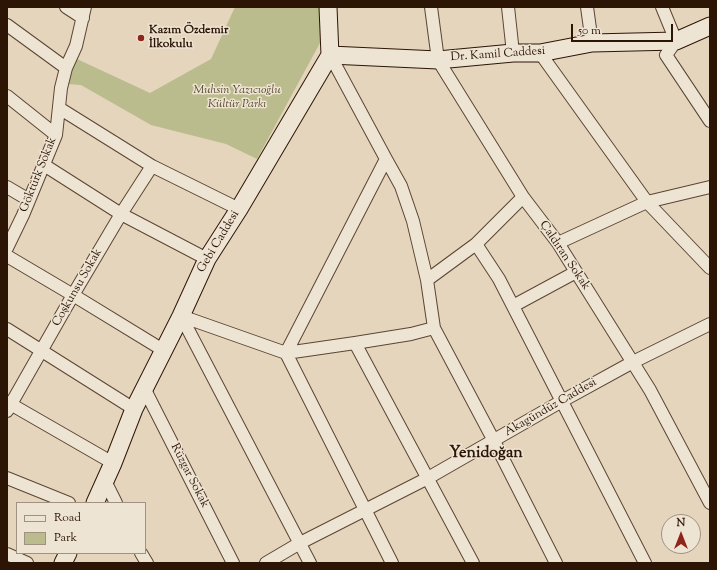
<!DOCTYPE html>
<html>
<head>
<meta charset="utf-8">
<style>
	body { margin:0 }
	#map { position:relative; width:717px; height:570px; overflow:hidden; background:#e5d5bc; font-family:"Sorts Mill Goudy",serif }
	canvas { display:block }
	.frame { position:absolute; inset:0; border:8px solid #2d1505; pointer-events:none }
	.legend { position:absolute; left:16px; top:502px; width:130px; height:52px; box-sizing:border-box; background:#eee4d3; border:1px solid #a19181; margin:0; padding:5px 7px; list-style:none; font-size:12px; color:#2d1505 }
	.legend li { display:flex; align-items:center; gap:8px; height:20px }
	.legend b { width:20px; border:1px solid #a19181 }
	.north { position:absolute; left:661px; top:514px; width:40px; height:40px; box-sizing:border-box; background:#eee4d3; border:1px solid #a19181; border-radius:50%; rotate:0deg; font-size:11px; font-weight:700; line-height:16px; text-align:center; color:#2d1505 }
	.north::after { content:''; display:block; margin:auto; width:14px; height:18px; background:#8f2418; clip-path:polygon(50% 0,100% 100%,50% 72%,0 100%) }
	.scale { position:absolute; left:571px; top:24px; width:102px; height:18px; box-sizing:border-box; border:2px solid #2d1505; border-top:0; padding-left:5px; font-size:12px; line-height:14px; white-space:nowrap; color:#2d1505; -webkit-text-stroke:3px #eee4d3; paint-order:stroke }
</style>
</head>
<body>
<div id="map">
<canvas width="717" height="570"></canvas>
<div class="frame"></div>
<ul class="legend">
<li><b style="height:5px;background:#eee4d3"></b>Road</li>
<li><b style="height:11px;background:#babc8d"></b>Park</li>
</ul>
<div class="north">N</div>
<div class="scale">50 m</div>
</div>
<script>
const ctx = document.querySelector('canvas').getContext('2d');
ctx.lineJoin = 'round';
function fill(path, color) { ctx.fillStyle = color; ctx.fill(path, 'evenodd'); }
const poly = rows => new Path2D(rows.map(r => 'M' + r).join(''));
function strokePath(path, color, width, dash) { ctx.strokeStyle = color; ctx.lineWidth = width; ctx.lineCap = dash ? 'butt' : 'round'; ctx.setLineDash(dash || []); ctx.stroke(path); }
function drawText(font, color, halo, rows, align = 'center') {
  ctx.font = font + ' "Sorts Mill Goudy",serif'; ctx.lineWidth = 3; ctx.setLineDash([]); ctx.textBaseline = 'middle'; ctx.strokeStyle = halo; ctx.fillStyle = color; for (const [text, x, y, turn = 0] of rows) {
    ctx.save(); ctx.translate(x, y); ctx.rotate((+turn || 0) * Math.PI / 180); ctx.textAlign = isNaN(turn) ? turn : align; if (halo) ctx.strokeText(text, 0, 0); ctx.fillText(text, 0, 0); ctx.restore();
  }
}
fill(poly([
	[235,7,323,7,324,16,320,43,257,159,226,144,151,125,81,85,67,84,77,59,150,93,211,59]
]), '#babc8d');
const minor = poly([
	[66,7,83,18],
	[431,7,438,60,523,197,558,243,650,390,710,503],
	[508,7,513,53],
	[587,7,592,43],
	[662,7,676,41,666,55,710,121],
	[7,25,66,68],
	[540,53,647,202,710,268],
	[330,55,386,159,401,186,413,221,427,280,434,328,494,441,556,563],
	[7,96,56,135],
	[59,108,152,166,239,209],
	[386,159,286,353,392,563],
	[44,165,121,214,207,259],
	[7,187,29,200],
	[523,197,476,244,499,279,645,563],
	[558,243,647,202,710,187],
	[7,248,23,215,56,135,61,88,66,68,76,46,85,7],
	[7,256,73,295,163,350],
	[427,280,476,244],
	[513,306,576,272],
	[181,316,310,563],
	[181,316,286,353,355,343,411,334,434,328],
	[7,329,134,409],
	[355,343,473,563],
	[144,388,233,563],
	[7,402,113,463],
	[7,411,73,295,121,214,152,166],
	[7,478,69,503],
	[105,481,116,503],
	[141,553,147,563],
	[7,554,27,563],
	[266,563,300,543,428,478,562,401,633,362,710,324]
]);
const secondary = poly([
	[330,55,438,60,513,53,540,53,592,43,676,41,710,26],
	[95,503,113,463,134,409,181,316,207,259,239,209,330,55,328,7],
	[63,563,68,553]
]);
strokePath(minor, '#5b4533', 14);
strokePath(secondary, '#2d1505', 19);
strokePath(minor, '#eee4d3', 12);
strokePath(secondary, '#eee4d3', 17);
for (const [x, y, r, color] of [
	[141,38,4,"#8f2418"]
]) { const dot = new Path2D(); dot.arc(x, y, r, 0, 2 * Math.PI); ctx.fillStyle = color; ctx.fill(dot); strokePath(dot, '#eee4d3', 1.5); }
drawText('bold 12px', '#2d1505', '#eee4d3', [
	["Kazım Özdemir",149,31],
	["İlkokulu",149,45]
], 'left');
drawText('12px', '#2d1505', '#eee4d3', [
	["Dr. Kamil Caddesi",498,55,-4],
	["Göktürk Sokak",39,175,-68],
	["Gebi Caddesi",219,242,-59],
	["Çaldıran Sokak",564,256,56],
	["Coşkunsu Sokak",78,288,-60],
	["Akagündüz Caddesi",551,408,-30],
	["Rüzgar Sokak",189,476,63]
]);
drawText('italic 12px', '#57472e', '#eee4d3', [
	["Muhsin Yazıcıoğlu",237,91],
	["Kültür Parkı",237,105]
]);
drawText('bold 16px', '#2d1505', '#eee4d3', [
	["Yenidoğan",486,454]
]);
</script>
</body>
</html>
